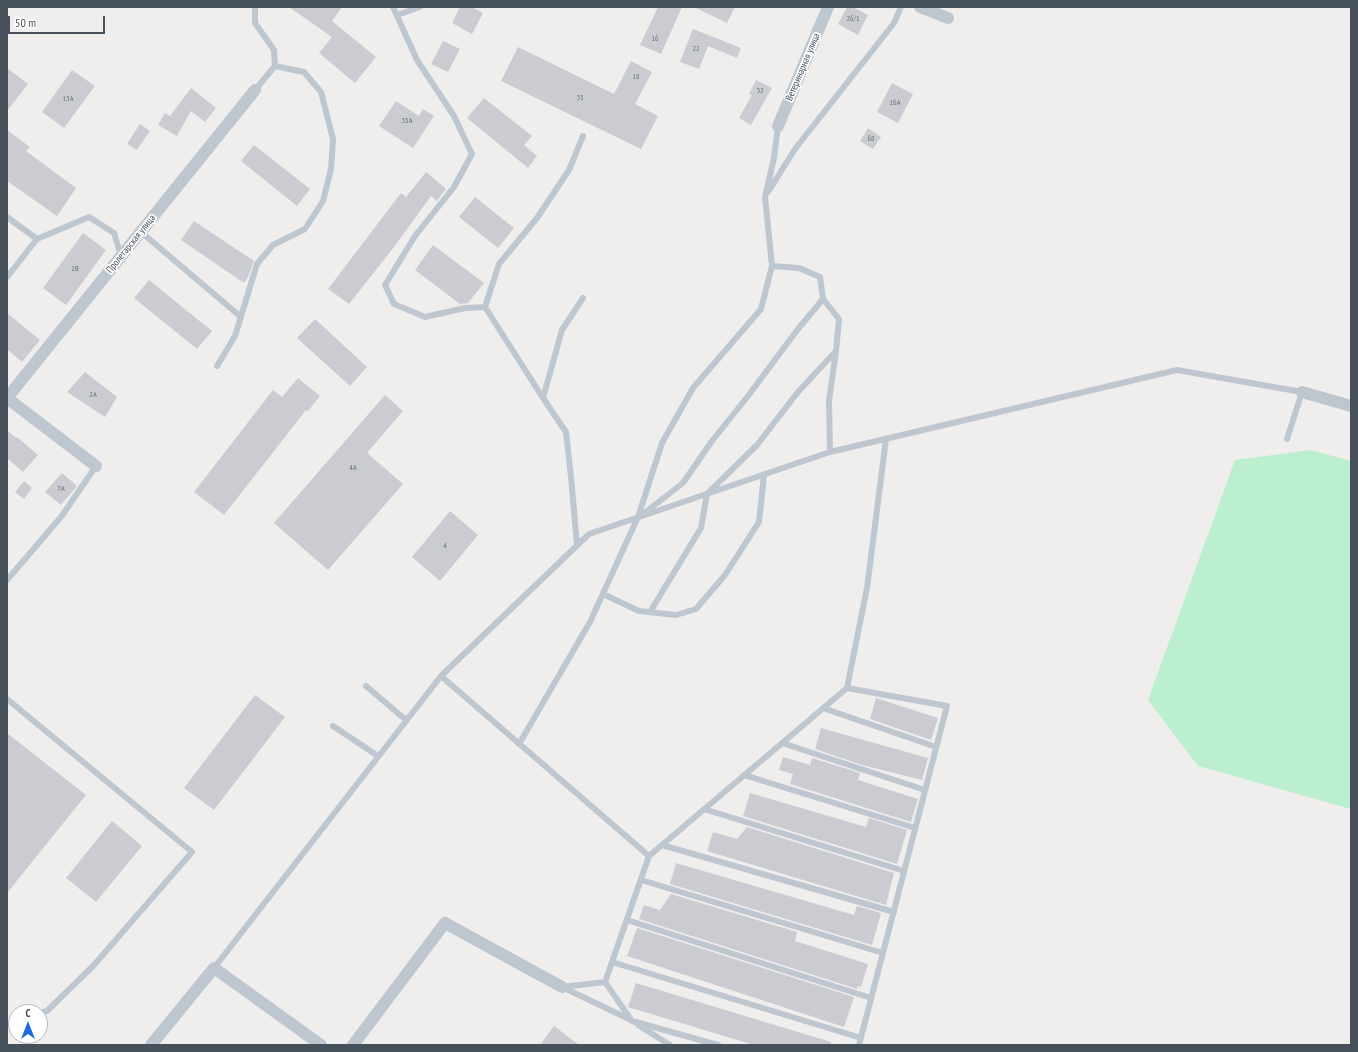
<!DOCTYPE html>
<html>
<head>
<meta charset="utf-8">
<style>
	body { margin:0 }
	#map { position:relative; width:1358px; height:1052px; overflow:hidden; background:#f0eded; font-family:"PT Sans Narrow",sans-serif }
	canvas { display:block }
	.frame { position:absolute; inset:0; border:8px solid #46505b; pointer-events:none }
	.north { position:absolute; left:8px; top:1004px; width:40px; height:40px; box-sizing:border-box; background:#fff; border:1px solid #b5b9bd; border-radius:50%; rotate:0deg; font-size:11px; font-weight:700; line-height:16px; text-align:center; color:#46505b }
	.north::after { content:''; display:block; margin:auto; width:14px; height:18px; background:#186cdf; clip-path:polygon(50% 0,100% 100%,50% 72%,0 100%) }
	.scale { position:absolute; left:8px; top:16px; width:97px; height:18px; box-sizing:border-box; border:2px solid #46505b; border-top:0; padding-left:5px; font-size:12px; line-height:14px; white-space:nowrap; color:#46505b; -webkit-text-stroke:3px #fff; paint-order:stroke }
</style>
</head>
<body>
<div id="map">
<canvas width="1358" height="1052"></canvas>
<div class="frame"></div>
<div class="north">С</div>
<div class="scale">50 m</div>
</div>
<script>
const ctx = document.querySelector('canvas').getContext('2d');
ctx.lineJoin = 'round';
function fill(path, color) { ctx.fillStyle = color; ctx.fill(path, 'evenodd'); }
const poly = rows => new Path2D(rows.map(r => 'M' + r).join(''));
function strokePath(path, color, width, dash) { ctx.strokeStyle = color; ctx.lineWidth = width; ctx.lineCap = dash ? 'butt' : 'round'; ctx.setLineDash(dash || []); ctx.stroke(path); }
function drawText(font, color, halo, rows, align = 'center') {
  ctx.font = font + ' "PT Sans Narrow",sans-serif'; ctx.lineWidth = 3.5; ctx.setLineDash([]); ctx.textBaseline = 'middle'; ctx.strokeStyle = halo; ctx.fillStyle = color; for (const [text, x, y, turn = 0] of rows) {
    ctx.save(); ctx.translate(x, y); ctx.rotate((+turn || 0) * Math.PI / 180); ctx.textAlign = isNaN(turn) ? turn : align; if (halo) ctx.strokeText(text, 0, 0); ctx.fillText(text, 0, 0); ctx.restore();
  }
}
fill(poly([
	[1311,450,1351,461,1351,809,1198,766,1148,700,1235,460]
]), '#bbefd0');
fill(poly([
	[289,7,342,7,332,21,376,57,355,83,319,53,332,37],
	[460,7,472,7,483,13,472,34,452,23],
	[658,7,682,7,661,54,640,45],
	[694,7,735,7,727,23],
	[847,7,853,7,868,15,858,35,838,24],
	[693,29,741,48,737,58,708,46,699,69,680,62],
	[443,41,460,49,448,72,431,64],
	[518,47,614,94,631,61,652,72,635,104,658,116,641,149,501,81],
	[7,68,28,84,7,111],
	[72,70,95,86,64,128,42,112],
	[756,80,772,88,751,125,739,118,752,95,749,94],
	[892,83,913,94,898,123,877,112],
	[191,88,216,108,205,122,191,111,177,136,158,125,165,113,170,116],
	[484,98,532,136,524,145,537,156,528,168,467,118],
	[396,101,419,116,423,109,434,116,413,148,379,126],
	[140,124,150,131,137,150,127,144],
	[868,128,881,137,873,149,860,141],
	[7,130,30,147,26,151,76,188,57,216,7,181],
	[254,145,310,189,297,206,241,161],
	[426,172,446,189,437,201,431,196,394,247,349,304,328,289,401,193,406,197],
	[475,197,514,228,498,248,459,217],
	[194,221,254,261,248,277,244,283,181,240],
	[83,233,106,250,66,305,43,288],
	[433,245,484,283,468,303,460,304,415,270],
	[149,280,212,331,197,349,134,298],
	[7,313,40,340,22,362,7,349],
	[315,319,367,367,350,386,297,338],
	[85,372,117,397,105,417,67,392],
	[298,378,320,396,308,411,306,410,224,515,194,492,273,390,282,397],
	[385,395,403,411,367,453,403,484,328,570,274,523],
	[7,430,16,438,17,437,38,455,23,472,7,458],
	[62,473,77,486,61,505,45,492],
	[24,481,32,488,24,499,15,492],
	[450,511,478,535,440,581,412,557],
	[255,695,285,717,214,810,184,788],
	[876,698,938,718,931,740,870,719],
	[821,728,928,758,922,780,862,765,815,749],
	[7,733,86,795,7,893],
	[783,757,810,765,812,758,860,773,858,780,918,799,911,822,790,784,793,774,779,770],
	[750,793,866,827,869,818,907,830,897,864,743,816],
	[112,821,142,846,96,902,66,878],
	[747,827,894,873,886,905,707,851,713,832,737,839],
	[676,863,854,915,857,906,881,913,872,945,670,884],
	[671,894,797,932,795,941,868,964,861,987,858,986,857,989,639,919,644,905,660,910],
	[637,928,854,997,844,1027,627,956],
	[636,983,831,1042,831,1045,754,1045,628,1007],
	[554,1026,579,1045,540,1045]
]), '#caccd2');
strokePath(poly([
	[255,7,255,23,274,50,275,66,255,90],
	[393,7,417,60,454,116,472,154,454,187,415,236,385,285,394,304,425,317,465,308,485,307,543,398,566,432,571,477,577,545],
	[397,15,420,7],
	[768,192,795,149,894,23,901,7],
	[7,217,37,239,7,277],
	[141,232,241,317],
	[37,239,89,217,114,233,121,256],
	[485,307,499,264,537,218,569,170,583,136],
	[217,366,235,336,257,264,273,245,305,229,323,201,331,169,333,139,321,92,304,72,275,66],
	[543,398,562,330,583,298],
	[830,452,829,401,836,351],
	[643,514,683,483,712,441,748,396,798,329,823,299,820,277,799,268,772,266],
	[7,580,61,517,96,466],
	[603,594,639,611,676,615,696,609,725,575,759,522,764,475],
	[650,612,701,528,707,494,757,445,798,392,836,351,839,319,823,299],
	[441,676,649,856,605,982,562,987],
	[366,686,406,720],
	[847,688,867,588,886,439],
	[7,699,192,852,94,965,47,1011,40,1013],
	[823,708,936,747],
	[333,726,378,756],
	[782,743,925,790],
	[519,744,590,622,638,517,662,443,693,388,761,309,772,266,765,197,774,158,778,126],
	[744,775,915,828],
	[704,809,904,871],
	[662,845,894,912],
	[649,856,847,688,947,706,859,1045],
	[641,880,883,953],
	[627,920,871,998],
	[612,962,861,1038],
	[214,968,441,676,589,534,830,452,1177,370,1302,392,1287,439],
	[605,982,632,1021,718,1045],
	[562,987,631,1020],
	[7,1025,16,1023],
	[638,1025,670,1045]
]), '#bec7d0', 6);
strokePath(poly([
	[920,7,948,18],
	[778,126,828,7],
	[1302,392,1351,406],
	[7,398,255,90],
	[7,398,96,466],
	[151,1045,214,968,321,1045],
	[353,1045,445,923,562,987]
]), '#bec7d0', 12);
drawText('8px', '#676f79', null, [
	["26/1",853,19],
	["16",655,39],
	["22",696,49],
	["18",636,77],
	["32",760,91],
	["35",580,98],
	["13А",68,99],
	["16А",895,103],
	["35А",407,121],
	["68",871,139],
	["2В",75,269],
	["2А",93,395],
	["4А",353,468],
	["7А",61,489],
	["4",445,546]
]);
drawText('10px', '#46505b', '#fff', [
	["Ветеринарная улица",803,67,-67],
	["Пролетарская улица",131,244,-51]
]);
</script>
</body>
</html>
